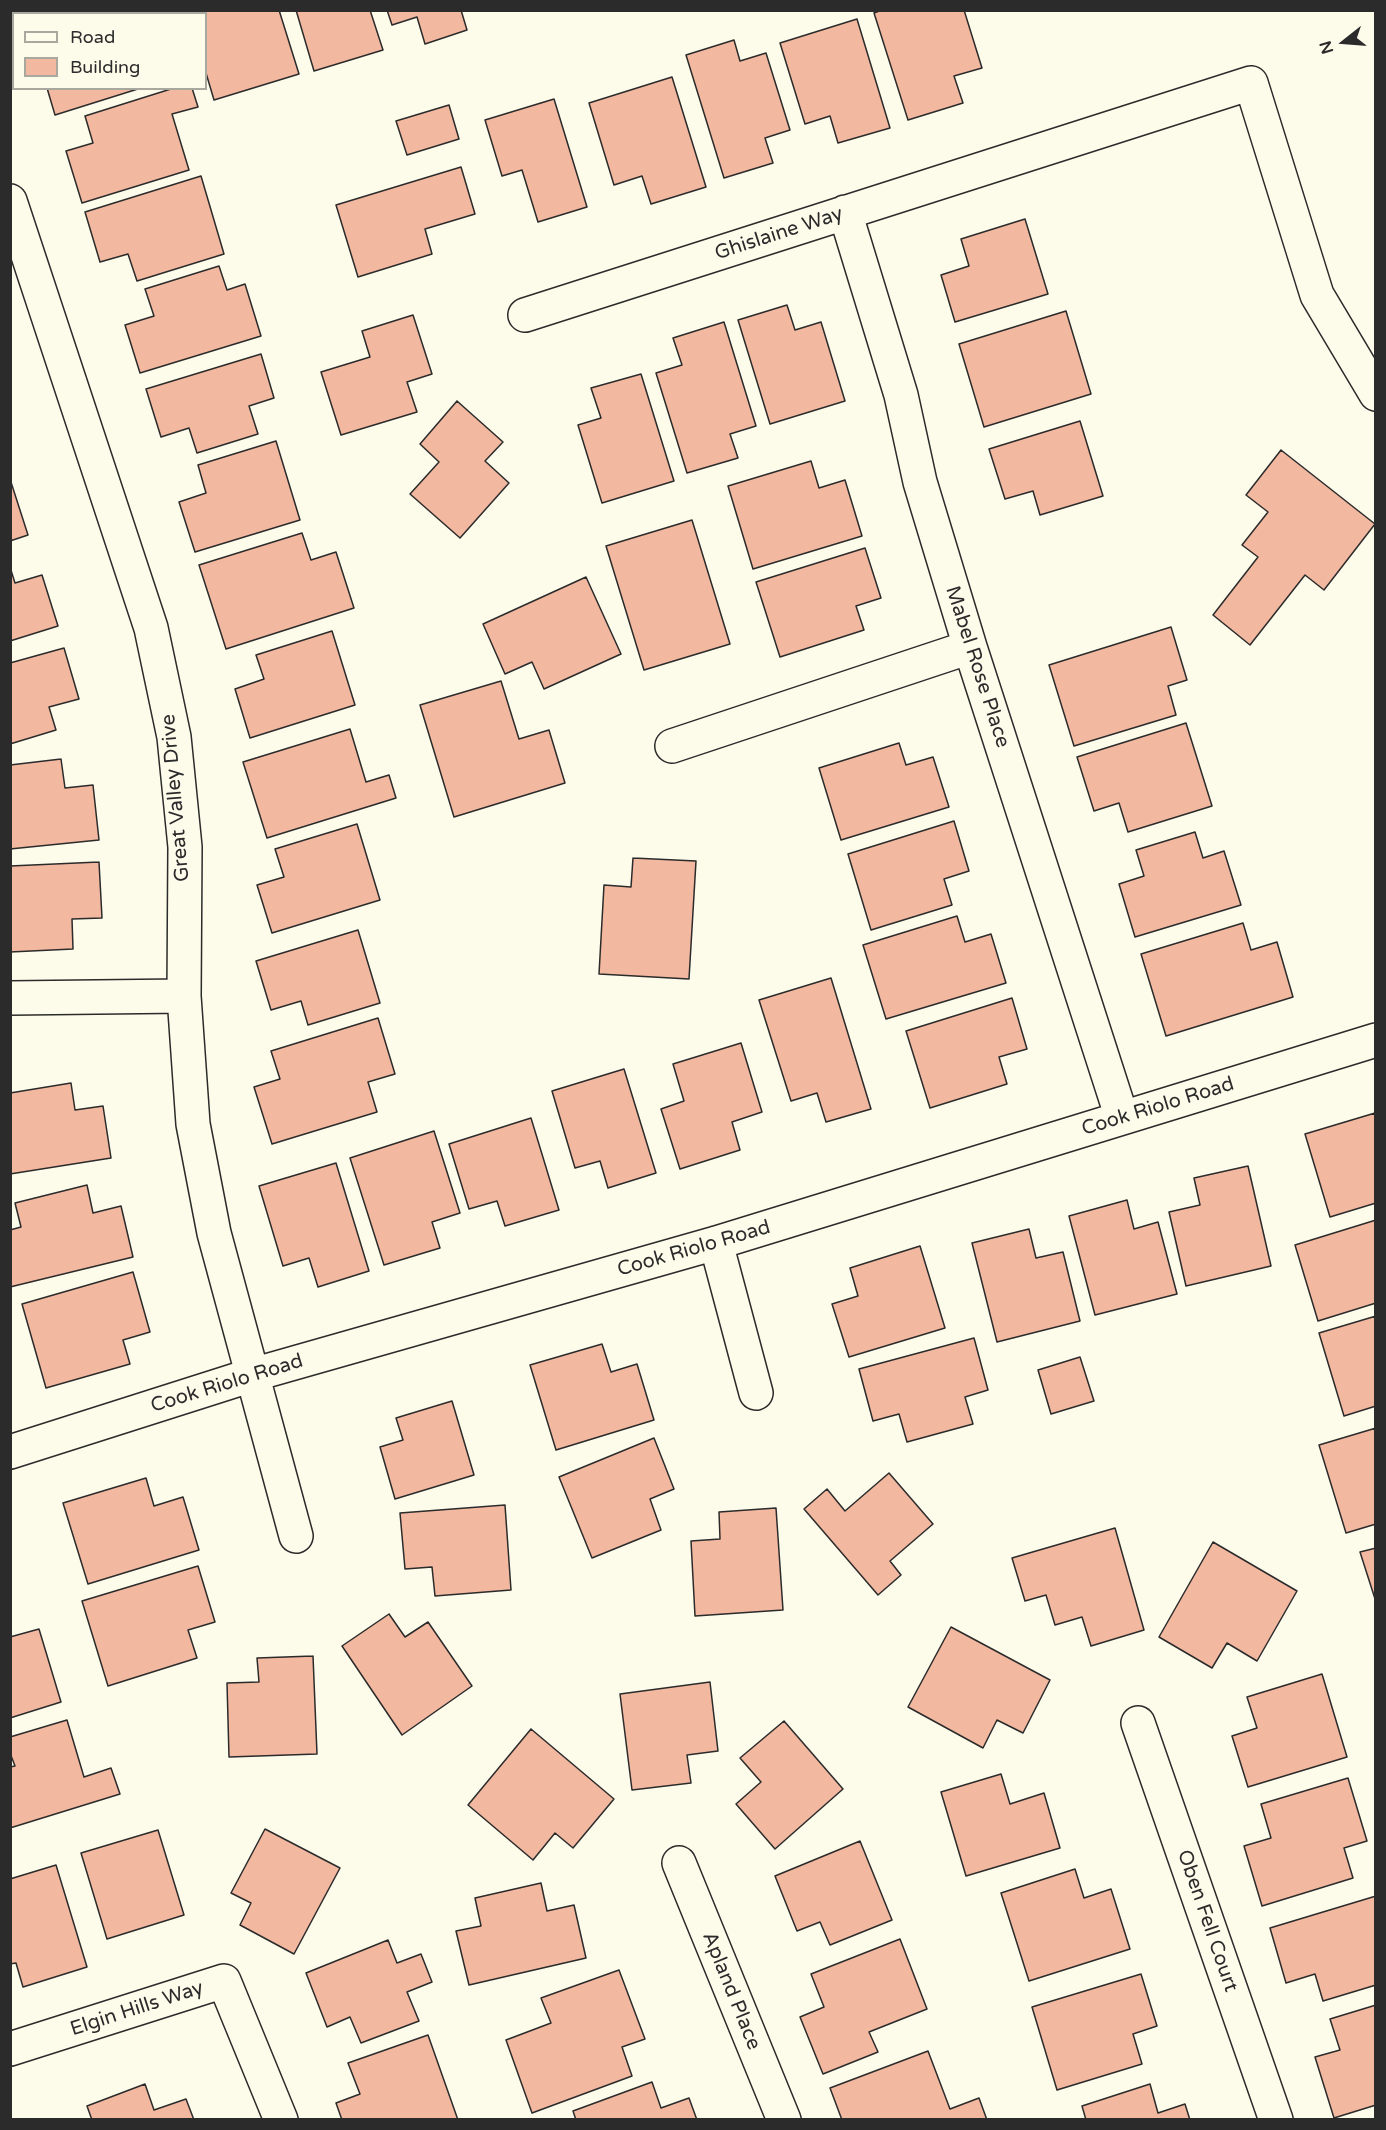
<!DOCTYPE html>
<html>
<head>
<meta charset="utf-8">
<style>
	body { margin:0 }
	#map { position:relative; width:1386px; height:2130px; overflow:hidden; background:#fdfbea; font-family:"Varela Round",sans-serif }
	canvas { display:block }
	.frame { position:absolute; inset:0; border:12px solid #2b2b2b; pointer-events:none }
	.legend { position:absolute; left:12px; top:12px; width:195px; height:78px; box-sizing:border-box; background:#fdfbea; border:2px solid #a9a89e; margin:0; padding:8px 10px; list-style:none; font-size:18px; color:#2b2b2b }
	.legend li { display:flex; align-items:center; gap:12px; height:30px }
	.legend b { width:30px; border:2px solid #a9a89e }
	.north { position:absolute; left:1314px; top:12px; width:60px; height:60px; -webkit-text-stroke:4px #fdfbea; paint-order:stroke; rotate:253deg; font-size:16px; font-weight:700; line-height:24px; text-align:center; color:#2b2b2b }
	.north::after { content:''; display:block; margin:auto; width:21px; height:27px; background:#2b2b2b; clip-path:polygon(50% 0,100% 100%,50% 72%,0 100%) }
</style>
</head>
<body>
<div id="map">
<canvas width="1386" height="2130"></canvas>
<div class="frame"></div>
<ul class="legend">
<li><b style="height:8px;background:#fdfbea"></b>Road</li>
<li><b style="height:16px;background:#f2b8a0"></b>Building</li>
</ul>
<div class="north">N</div>
</div>
<script>
const ctx = document.querySelector('canvas').getContext('2d');
ctx.lineJoin = 'round';
function fill(path, color) { ctx.fillStyle = color; ctx.fill(path, 'evenodd'); }
const poly = rows => new Path2D(rows.map(r => 'M' + r).join(''));
function strokePath(path, color, width, dash) { ctx.strokeStyle = color; ctx.lineWidth = width; ctx.lineCap = dash ? 'butt' : 'round'; ctx.setLineDash(dash || []); ctx.stroke(path); }
function drawText(font, color, halo, rows, align = 'center') {
  ctx.font = font + ' "Varela Round",sans-serif'; ctx.lineWidth = 4.5; ctx.setLineDash([]); ctx.textBaseline = 'middle'; ctx.strokeStyle = halo; ctx.fillStyle = color; for (const [text, x, y, turn = 0] of rows) {
    ctx.save(); ctx.translate(x, y); ctx.rotate((+turn || 0) * Math.PI / 180); ctx.textAlign = isNaN(turn) ? turn : align; if (halo) ctx.strokeText(text, 0, 0); ctx.fillText(text, 0, 0); ctx.restore();
  }
}
const building = poly([
	[92,10,135,10,136,14,82,14,92,10],
	[186,10,279,10,299,74,214,100,206,73,206,14,187,14,186,10],
	[296,10,370,10,383,50,314,71,296,10],
	[387,10,461,10,467,30,425,44,417,17,392,25,387,10],
	[882,10,964,10,982,68,954,76,963,103,908,120,874,13,882,10],
	[857,19,890,128,838,143,830,116,805,124,780,43,857,19],
	[734,40,740,61,766,53,790,130,765,138,773,163,724,178,686,55,734,40],
	[672,77,706,187,651,204,642,176,614,185,589,103,672,77],
	[47,88,141,88,55,115,47,88],
	[174,88,192,88,198,107,172,114,189,170,82,203,66,151,93,143,85,116,174,88],
	[554,99,587,207,538,222,522,170,502,176,485,120,554,99],
	[449,105,459,139,407,155,396,121,449,105],
	[461,167,475,214,425,229,432,254,358,277,336,205,461,167],
	[201,176,224,254,137,281,128,254,100,262,85,212,201,176],
	[1025,219,1048,294,955,322,941,275,969,266,961,239,1025,219],
	[219,266,227,290,245,284,261,336,140,373,125,325,154,316,145,289,219,266],
	[787,305,795,330,821,322,845,401,770,424,738,320,787,305],
	[1066,311,1091,394,984,427,959,344,1066,311],
	[413,315,432,374,407,382,417,412,341,435,321,372,370,357,362,331,413,315],
	[724,322,756,426,730,434,738,458,687,473,656,373,682,365,673,338,724,322],
	[261,354,274,398,249,406,258,434,197,453,189,428,161,437,146,389,261,354],
	[641,374,674,481,602,503,578,425,601,418,591,388,641,374],
	[457,401,503,442,485,461,509,483,460,538,410,494,439,462,420,444,457,401],
	[1080,421,1103,496,1040,515,1033,491,1005,499,989,449,1080,421],
	[276,441,300,520,195,552,179,502,206,493,198,465,276,441],
	[1281,450,1375,524,1324,590,1305,575,1250,645,1213,615,1258,557,1242,545,1268,512,1246,495,1281,450],
	[811,461,819,488,845,480,862,536,753,569,728,486,811,461],
	[10,479,28,535,10,541,10,479],
	[692,520,730,644,644,670,606,546,692,520],
	[302,533,311,560,336,552,354,608,226,649,199,565,302,533],
	[865,548,881,598,856,606,864,630,780,657,756,582,865,548],
	[10,567,15,583,42,575,58,626,10,641,10,567],
	[586,577,621,654,544,689,532,662,505,674,483,624,586,577],
	[1171,627,1187,680,1168,686,1176,715,1074,746,1049,665,1171,627],
	[332,631,355,705,250,738,235,689,264,679,256,655,332,631],
	[64,648,79,699,49,707,56,730,10,744,10,663,64,648],
	[501,681,519,739,549,730,565,783,454,817,420,705,501,681],
	[1186,723,1212,806,1128,832,1119,803,1094,811,1077,757,1186,723],
	[350,729,366,782,389,775,396,798,267,838,243,762,350,729],
	[899,743,906,765,933,757,949,807,841,840,819,768,899,743],
	[61,759,65,788,93,785,99,840,10,849,10,765,61,759],
	[954,821,969,871,944,879,952,905,871,930,848,854,954,821],
	[357,824,380,900,272,933,257,885,284,877,275,849,357,824],
	[1195,832,1203,858,1224,851,1241,905,1135,937,1119,884,1144,876,1136,850,1195,832],
	[633,858,696,861,689,979,599,974,604,885,631,887,633,858],
	[99,862,102,918,72,919,73,949,10,952,10,866,99,862],
	[957,916,965,942,991,934,1006,983,886,1019,863,945,957,916],
	[1243,923,1251,950,1277,942,1293,997,1166,1036,1141,954,1243,923],
	[358,930,380,1003,308,1025,301,1001,271,1010,256,961,358,930],
	[831,978,871,1109,826,1122,817,1093,791,1101,759,1000,831,978],
	[1012,998,1027,1049,999,1057,1007,1084,930,1108,906,1031,1012,998],
	[378,1018,395,1074,368,1082,377,1112,272,1144,254,1087,280,1079,271,1051,378,1018],
	[741,1043,762,1112,732,1122,740,1150,680,1169,661,1109,684,1101,673,1064,741,1043],
	[624,1069,656,1173,608,1188,600,1161,575,1168,552,1091,624,1069],
	[71,1083,75,1110,103,1106,111,1158,10,1174,10,1093,71,1083],
	[1375,1113,1376,1203,1330,1217,1305,1134,1375,1113],
	[531,1118,559,1210,505,1226,497,1201,469,1209,449,1144,531,1118],
	[434,1131,460,1213,432,1222,440,1248,384,1265,350,1158,434,1131],
	[336,1163,369,1271,318,1287,309,1258,283,1266,259,1186,336,1163],
	[1248,1166,1271,1266,1186,1286,1169,1212,1200,1205,1194,1178,1248,1166],
	[87,1185,93,1213,121,1206,133,1257,10,1287,10,1230,21,1227,15,1203,87,1185],
	[1127,1200,1134,1229,1158,1222,1177,1294,1095,1315,1069,1216,1127,1200],
	[1376,1220,1376,1303,1318,1321,1295,1245,1376,1220],
	[1029,1229,1036,1258,1063,1252,1080,1321,997,1342,972,1243,1029,1229],
	[920,1246,945,1328,849,1357,832,1304,858,1296,850,1268,920,1246],
	[133,1272,150,1332,123,1340,130,1364,46,1388,22,1304,133,1272],
	[1376,1316,1376,1406,1344,1416,1319,1333,1376,1316],
	[974,1338,988,1390,965,1397,973,1424,907,1442,899,1414,873,1421,859,1369,974,1338],
	[602,1344,611,1372,637,1364,654,1420,556,1450,530,1365,602,1344],
	[1080,1357,1094,1401,1051,1414,1038,1370,1080,1357],
	[452,1401,474,1475,395,1499,380,1447,403,1440,396,1418,452,1401],
	[1376,1428,1376,1524,1346,1533,1319,1445,1376,1428],
	[654,1438,674,1489,650,1499,661,1530,592,1558,559,1477,654,1438],
	[889,1473,933,1524,890,1561,901,1575,878,1595,804,1509,827,1489,845,1511,889,1473],
	[146,1478,154,1506,183,1497,199,1550,88,1584,63,1503,146,1478],
	[505,1505,511,1590,435,1596,432,1567,405,1569,400,1513,505,1505],
	[776,1508,783,1610,695,1616,691,1541,720,1539,719,1512,776,1508],
	[1115,1528,1144,1630,1091,1646,1082,1617,1055,1625,1046,1595,1025,1601,1012,1558,1115,1528],
	[1213,1542,1297,1591,1257,1661,1227,1643,1212,1668,1159,1637,1213,1542],
	[1376,1548,1376,1602,1360,1552,1376,1548],
	[198,1566,215,1622,188,1630,197,1658,108,1686,82,1601,198,1566],
	[389,1614,405,1637,428,1622,472,1686,402,1735,342,1646,389,1614],
	[951,1627,1050,1680,1023,1733,997,1720,983,1748,908,1707,951,1627],
	[39,1629,61,1702,10,1718,10,1637,39,1629],
	[313,1656,317,1754,229,1757,227,1683,259,1682,257,1658,313,1656],
	[1322,1674,1347,1757,1248,1787,1232,1736,1257,1728,1247,1697,1322,1674],
	[710,1682,718,1751,687,1755,691,1783,632,1790,620,1694,710,1682],
	[67,1720,84,1777,111,1768,120,1794,10,1828,10,1767,15,1766,10,1753,10,1737,67,1720],
	[784,1721,843,1789,775,1849,736,1804,761,1782,740,1758,784,1721],
	[531,1729,614,1799,573,1848,555,1833,533,1860,468,1805,531,1729],
	[1001,1774,1010,1804,1044,1793,1060,1848,966,1876,941,1792,1001,1774],
	[1348,1778,1367,1841,1344,1848,1353,1878,1262,1906,1244,1846,1271,1838,1261,1804,1348,1778],
	[265,1829,340,1868,294,1954,240,1925,251,1903,231,1893,265,1829],
	[158,1830,184,1915,107,1939,81,1853,158,1830],
	[860,1841,892,1920,830,1945,820,1922,797,1931,775,1876,860,1841],
	[56,1865,87,1967,23,1987,16,1963,10,1964,10,1879,56,1865],
	[1075,1869,1084,1898,1111,1889,1130,1949,1029,1981,1001,1893,1075,1869],
	[541,1883,547,1911,574,1905,586,1958,469,1985,456,1931,481,1926,475,1898,541,1883],
	[1376,1896,1376,1985,1323,2001,1315,1974,1286,1983,1270,1928,1376,1896],
	[900,1939,927,2009,869,2032,878,2052,823,2074,800,2017,824,2007,811,1974,900,1939],
	[388,1940,397,1963,421,1954,432,1982,407,1992,419,2021,361,2043,350,2017,327,2027,306,1973,388,1940],
	[619,1970,645,2039,622,2047,632,2076,532,2113,506,2040,551,2023,541,1998,619,1970],
	[1141,1974,1157,2026,1133,2034,1142,2064,1057,2090,1032,2007,1141,1974],
	[1376,2005,1376,2105,1334,2118,1315,2057,1340,2050,1330,2019,1376,2005],
	[428,2035,458,2120,342,2120,336,2103,360,2094,348,2063,428,2035],
	[928,2051,950,2109,979,2098,987,2120,842,2120,830,2088,928,2051],
	[652,2082,661,2108,689,2098,697,2120,576,2120,573,2111,652,2082],
	[145,2084,154,2110,186,2099,194,2120,92,2120,87,2106,145,2084],
	[1150,2084,1158,2113,1185,2104,1190,2120,1086,2120,1082,2106,1150,2084]
]);
fill(building, '#f2b8a0');
strokePath(building, '#2b2b2b', 1.5);
const minor = poly([
	[10,201,151,628,174,737,185,847,184,996,193,1124,214,1233,296,1536],
	[845,212,901,395,920,482,970,647,1122,1118],
	[525,315,1251,83,1317,295,1376,394],
	[672,746,970,647],
	[10,998,184,996],
	[716,1243,756,1393],
	[10,1452,252,1375,716,1243,1376,1040],
	[1138,1723,1276,2120],
	[679,1863,784,2120],
	[10,2049,224,1981,281,2120]
]);
strokePath(minor, '#2b2b2b', 36);
strokePath(minor, '#fdfbea', 33);
drawText('20px', '#2b2b2b', '#fdfbea', [
	["Ghislaine Way",779,234,-18],
	["Mabel Rose Place",977,667,72],
	["Great Valley Drive",176,798,-95],
	["Cook Riolo Road",1158,1107,-17],
	["Cook Riolo Road",694,1249,-16],
	["Cook Riolo Road",227,1384,-17],
	["Oben Fell Court",1207,1921,71],
	["Apland Place",731,1991,68],
	["Elgin Hills Way",137,2009,-18]
]);
</script>
</body>
</html>
